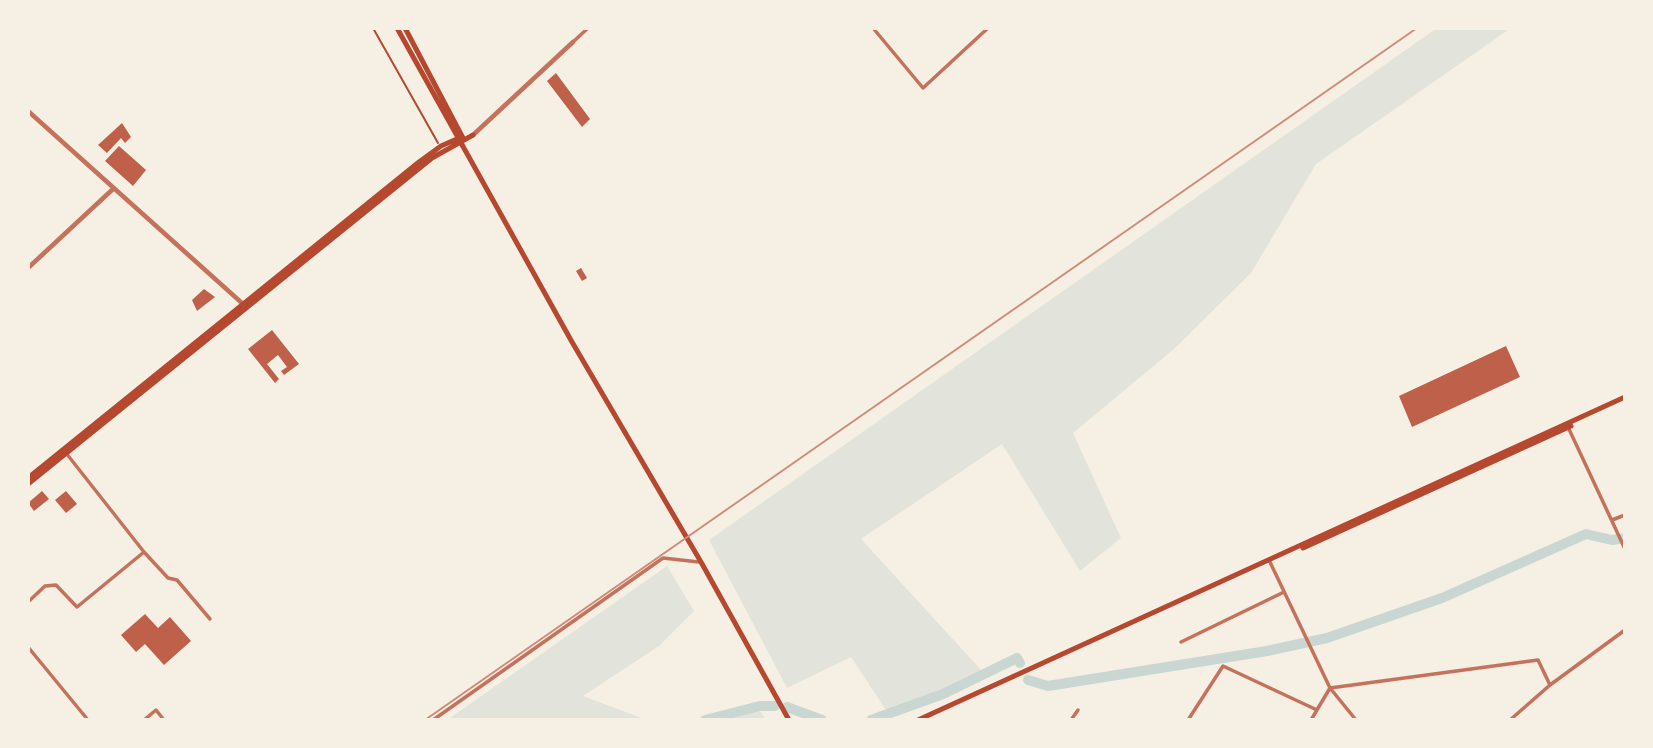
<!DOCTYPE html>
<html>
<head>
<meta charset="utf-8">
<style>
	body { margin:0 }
	#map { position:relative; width:1653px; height:748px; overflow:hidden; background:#f6efe4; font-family:Commissioner,sans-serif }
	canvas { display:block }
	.frame { position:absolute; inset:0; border:30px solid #f6efe4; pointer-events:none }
</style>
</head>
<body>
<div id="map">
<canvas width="1653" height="748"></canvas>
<div class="frame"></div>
</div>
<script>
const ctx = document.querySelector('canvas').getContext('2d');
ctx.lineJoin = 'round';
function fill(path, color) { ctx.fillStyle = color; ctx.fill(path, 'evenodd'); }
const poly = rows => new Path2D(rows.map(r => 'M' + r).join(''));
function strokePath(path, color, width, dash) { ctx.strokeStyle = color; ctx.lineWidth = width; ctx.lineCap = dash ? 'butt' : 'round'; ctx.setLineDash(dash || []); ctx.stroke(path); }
fill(poly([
	[1437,28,1511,28,1316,164,1251,273,1174,349,1073,433,1121,538,1080,571,1002,444,861,539,983,672,888,713,851,657,787,688,709,540],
	[667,566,694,611,659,646,583,696,647,720,447,720],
	[754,702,766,720,690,720,718,715]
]), '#e2e4dc');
strokePath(poly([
	[1028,680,1048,686,1267,651,1327,638,1442,598,1586,534,1612,540,1625,538],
	[787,707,822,720],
	[705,720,760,706,775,706],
	[871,720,943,694,1017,658,1020,663]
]), '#c9d6d2', 10);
fill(poly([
	[556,73,590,119,582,127,547,81],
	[122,123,131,137,125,143,121,138,107,153,98,145],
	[119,146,146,170,133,186,105,161],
	[581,268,587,278,582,281,576,271],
	[204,289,215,297,197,311,192,300],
	[272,330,299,364,284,375,281,371,287,367,278,355,267,364,279,379,275,383,248,349],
	[1506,346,1520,377,1412,427,1399,396],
	[42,491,49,499,34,511,28,503],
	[66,491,77,504,66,513,55,500],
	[145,614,158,628,170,617,191,641,164,665,145,644,136,652,121,635]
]), '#bf614a');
strokePath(poly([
	[373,28,438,143]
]), '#b5482f', 2);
strokePath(poly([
	[873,28,923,88,988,28],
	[573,42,588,28],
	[1568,427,1625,549],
	[66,453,144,552,168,578,177,580,210,619],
	[1612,520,1625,515],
	[1269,560,1330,688,1356,720],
	[28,602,45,586,56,585,77,607,144,552],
	[1181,642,1284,592],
	[28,647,88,720],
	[1330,688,1538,660,1550,685],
	[144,720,156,710,164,720],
	[433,720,663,558,699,562],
	[1071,720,1078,710],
	[1188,720,1223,666,1317,710],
	[1311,720,1330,688],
	[1510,720,1550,685,1625,630]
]), '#c5725c', 3.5);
strokePath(poly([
	[28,111,243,304],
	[473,135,573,42],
	[28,268,113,189]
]), '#c5725c', 4.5);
strokePath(poly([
	[397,28,572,342,701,562,789,720],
	[405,28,464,140],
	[28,478,419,162,441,146,459,138],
	[28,484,432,158,473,135],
	[1303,548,1571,426],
	[918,720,1625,397]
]), '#b5482f', 5);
strokePath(poly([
	[425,720,1417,28]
]), '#cf8b77', 2);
</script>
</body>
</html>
